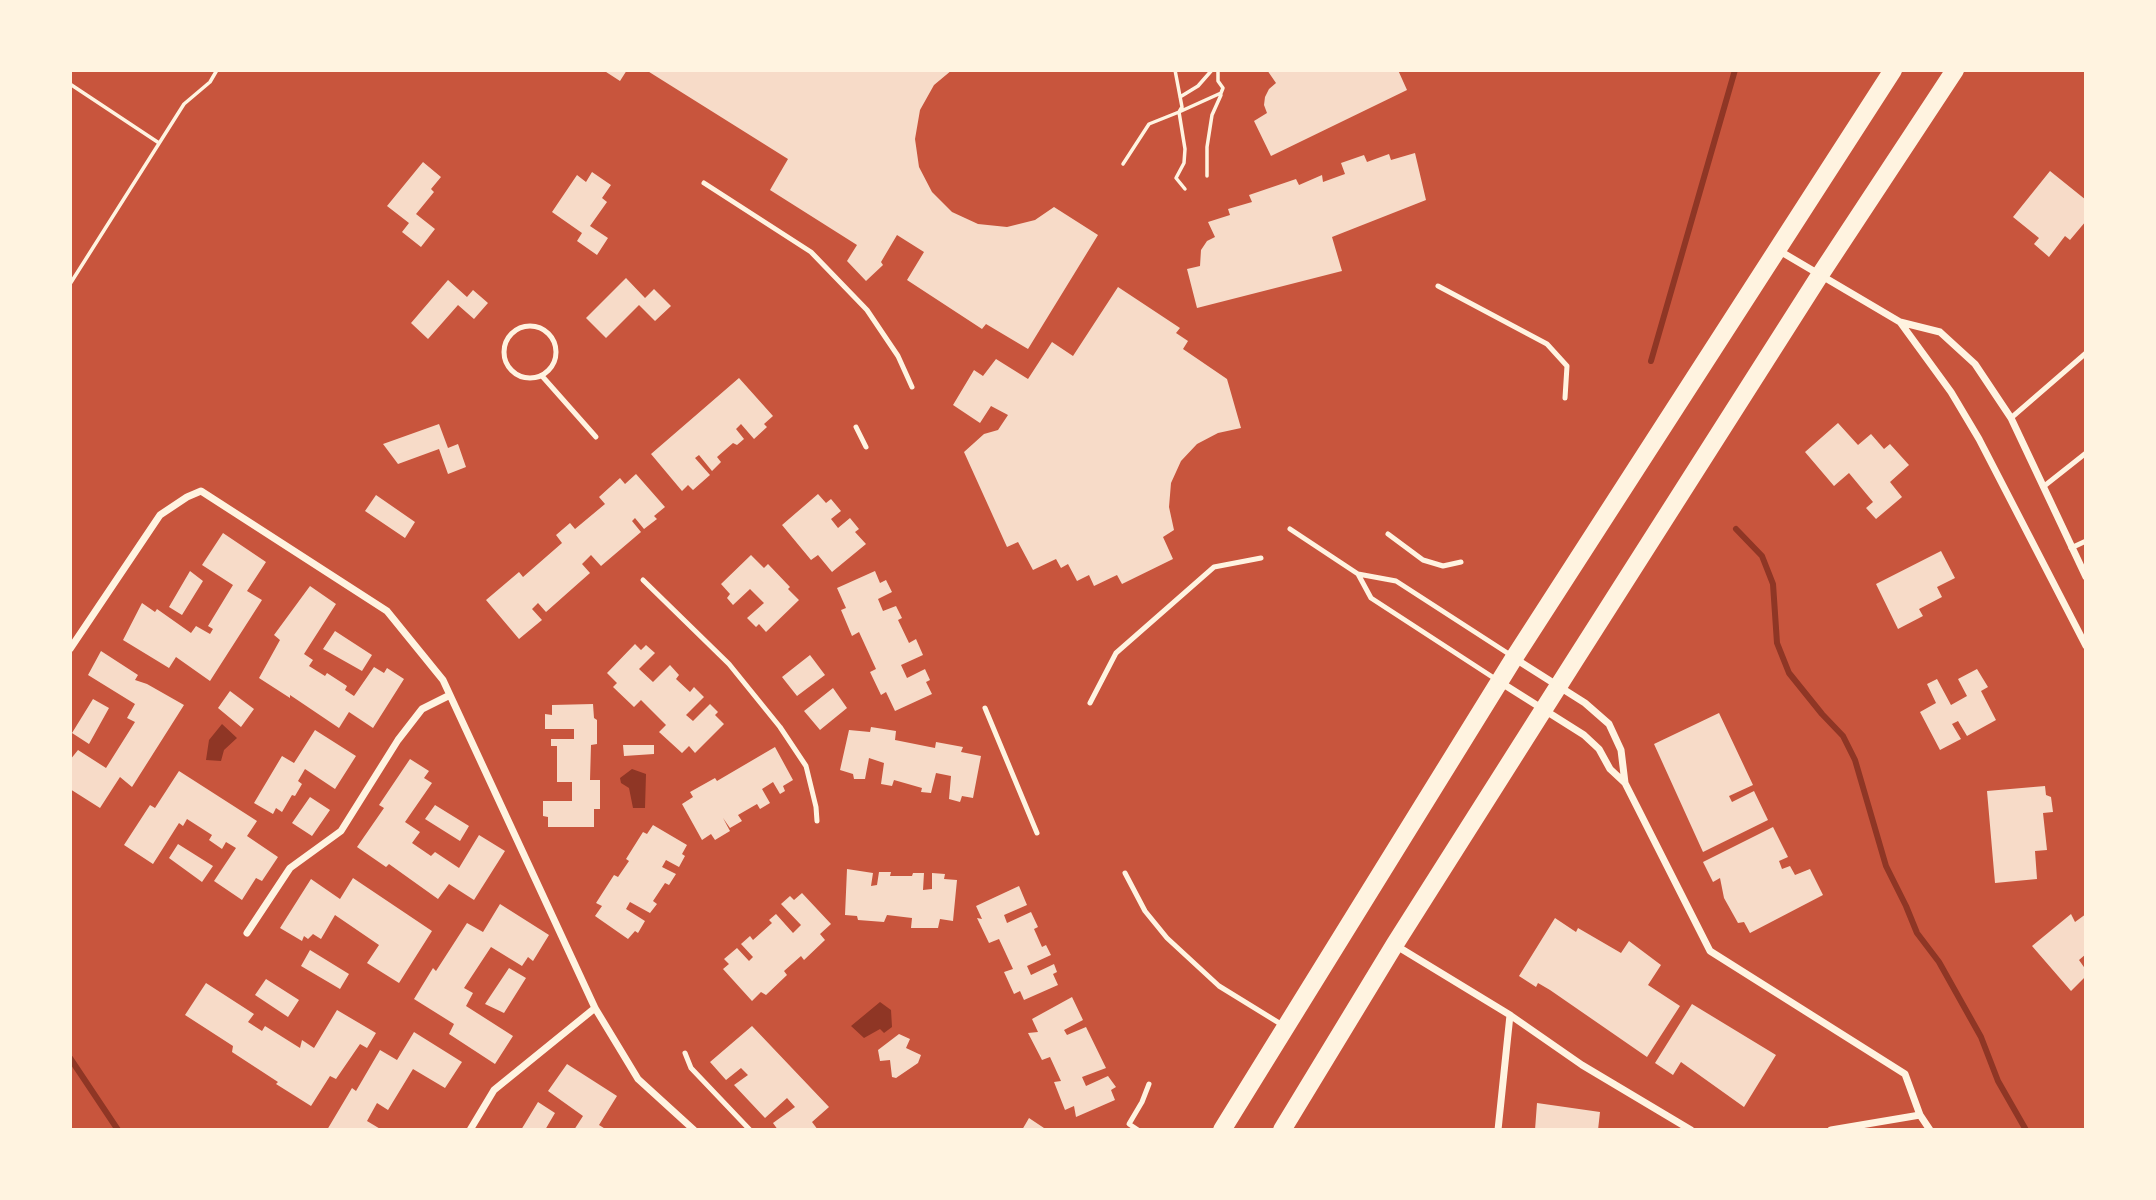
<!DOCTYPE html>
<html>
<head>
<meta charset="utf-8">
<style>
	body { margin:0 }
	#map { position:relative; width:2156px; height:1200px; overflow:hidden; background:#c8553d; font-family:"Space Grotesk",sans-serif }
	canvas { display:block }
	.frame { position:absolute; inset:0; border:72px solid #fff3e0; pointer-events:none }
</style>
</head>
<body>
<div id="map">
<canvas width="2156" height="1200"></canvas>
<div class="frame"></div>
</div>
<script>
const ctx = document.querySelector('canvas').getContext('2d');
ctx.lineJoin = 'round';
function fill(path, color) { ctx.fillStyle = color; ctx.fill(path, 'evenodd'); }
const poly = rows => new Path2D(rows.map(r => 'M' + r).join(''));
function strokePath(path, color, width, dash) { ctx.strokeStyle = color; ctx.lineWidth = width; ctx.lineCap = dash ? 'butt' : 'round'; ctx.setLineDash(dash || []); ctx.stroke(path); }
fill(poly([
	[222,724,237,738,224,750,221,761,206,760,209,740],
	[632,769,646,774,645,808,633,808,629,788,621,783,620,778],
	[880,1002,891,1010,892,1027,884,1033,880,1029,864,1038,851,1026]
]), '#8f3625');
strokePath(poly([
	[1651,361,1735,70],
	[1736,529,1762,556,1773,584,1777,643,1789,673,1822,714,1843,736,1855,760,1886,866,1906,906,1917,933,1939,962,1981,1037,1998,1081,2026,1130],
	[70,1058,118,1130]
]), '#8f3625', 6);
fill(poly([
	[603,70,627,70,620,81],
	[646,70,952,70,934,85,920,110,915,139,919,167,932,192,952,212,978,224,1007,227,1035,220,1054,207,1098,235,1028,349,986,324,982,329,907,280,924,252,897,235,881,262,883,265,866,281,847,261,857,245,770,190,788,159],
	[1267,70,1398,70,1407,90,1271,156,1254,121,1267,113,1264,105,1265,97,1269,89,1276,83],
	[1415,153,1426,200,1332,237,1342,271,1197,308,1187,269,1200,266,1201,250,1207,241,1215,237,1208,222,1230,215,1228,209,1252,202,1249,195,1296,179,1299,185,1322,175,1323,182,1345,174,1341,163,1364,155,1367,162,1389,154,1391,160],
	[423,162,441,177,431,189,434,192,416,214,435,229,421,247,402,232,409,223,387,206],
	[2050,171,2086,200,2086,221,2070,240,2065,236,2049,257,2034,244,2039,238,2013,217],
	[592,172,611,185,602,198,607,202,590,226,608,238,597,255,577,241,582,233,552,212,577,175,586,182],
	[626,278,645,298,654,289,671,306,655,321,639,305,606,338,586,318],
	[448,280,467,297,473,290,488,303,474,319,458,305,428,339,411,323],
	[1118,287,1180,328,1176,333,1188,341,1183,349,1227,379,1241,428,1218,433,1197,444,1181,461,1171,483,1169,507,1174,530,1163,537,1173,559,1122,584,1117,575,1094,586,1089,575,1077,581,1068,564,1061,568,1056,559,1033,570,1018,542,1007,547,964,452,984,434,998,430,1008,415,991,406,980,423,953,405,974,370,983,376,996,359,1028,379,1052,342,1073,356],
	[739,378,773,416,764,424,767,427,754,439,741,424,736,429,744,439,737,445,733,443,717,457,721,462,712,471,699,455,695,458,710,475,693,490,688,485,682,491,651,454],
	[1838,423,1858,445,1871,434,1884,449,1890,444,1909,465,1890,482,1902,497,1876,519,1866,508,1873,502,1849,473,1834,486,1805,452],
	[439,424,448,448,458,444,466,467,448,474,439,449,398,464,383,444],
	[636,474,665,507,654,516,657,519,644,529,635,518,632,521,641,532,601,566,591,555,582,564,590,573,546,612,538,603,532,609,542,620,519,639,486,600,519,572,523,577,562,543,556,535,570,523,575,529,605,504,599,497,620,478,625,484],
	[818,494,826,503,831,499,841,511,831,519,838,528,850,518,859,529,855,532,866,544,832,572,818,555,811,560,782,525],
	[376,495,415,522,405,538,365,511],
	[223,533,266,562,247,591,262,600,210,681,176,657,169,668,123,640,142,603,155,612,157,609,191,633,196,626,210,634,213,629,208,626,233,585,202,565],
	[1941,551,1955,578,1937,587,1942,597,1919,609,1923,616,1898,629,1876,584],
	[751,555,764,568,768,564,790,587,788,589,799,600,766,632,759,624,756,627,747,618,764,603,750,589,733,605,727,598,730,594,721,584],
	[190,571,203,581,182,615,169,607],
	[875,571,880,583,886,580,892,592,878,599,883,611,896,606,902,618,898,620,909,643,916,639,923,655,901,665,907,678,925,669,930,680,926,682,932,694,895,711,886,692,881,695,870,672,876,669,859,632,852,636,841,610,846,608,837,588],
	[310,586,336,604,304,654,313,660,309,666,325,676,327,673,347,686,345,690,354,696,374,667,384,673,387,668,404,679,373,728,349,712,339,728,290,695,290,698,259,678,280,640,274,635],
	[335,631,372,655,362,671,323,649],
	[635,644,641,650,646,645,655,653,639,669,653,682,670,665,679,675,676,679,690,692,694,687,704,697,686,715,693,721,710,704,718,712,715,715,724,724,695,753,689,746,682,753,659,732,666,725,641,700,634,707,613,687,617,683,607,673],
	[101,651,138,675,135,680,147,684,184,705,132,787,120,777,100,808,70,789,70,760,78,750,106,768,135,722,127,718,135,704,88,675],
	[810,655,825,675,797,696,782,677],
	[1977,669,1988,687,1981,691,1996,720,1967,736,1958,721,1952,724,1961,739,1940,750,1920,712,1936,703,1927,684,1937,679,1951,705,1967,696,1958,679],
	[833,688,847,708,820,730,804,711],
	[230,691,254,709,241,727,218,708],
	[93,699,109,708,89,744,72,733],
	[593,704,594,718,597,720,597,744,591,745,590,780,600,780,600,809,594,809,594,827,548,827,548,817,543,816,543,801,572,801,572,782,557,782,557,746,551,746,551,739,574,739,574,729,545,729,545,714,552,715,552,705],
	[1719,713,1753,785,1729,796,1732,802,1754,791,1768,820,1703,852,1654,744],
	[871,727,896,731,895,740,935,748,936,742,963,747,961,752,981,756,973,798,962,796,960,802,949,799,951,776,936,773,931,793,921,792,922,788,894,780,892,786,881,784,884,763,869,758,865,779,854,779,853,774,840,770,849,730,870,732],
	[315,730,356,756,335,789,305,769,298,781,302,784,295,796,292,795,282,812,276,808,273,814,254,803,282,756,294,763],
	[623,745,654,745,654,754,624,756],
	[775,747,793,780,783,786,785,791,780,794,773,782,762,789,770,803,760,809,757,804,738,815,742,821,730,828,723,818,730,831,715,840,711,834,702,840,682,804,693,797,690,792,715,778,717,781],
	[410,759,429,771,424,778,432,783,405,822,420,832,412,843,431,856,435,852,459,868,479,835,505,851,474,900,449,884,438,899,389,864,386,867,357,847,384,808,379,805],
	[179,771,257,821,247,836,278,857,262,881,256,878,242,900,214,881,236,848,226,842,222,849,209,840,212,835,187,819,183,826,179,823,153,864,124,845,150,805,155,808],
	[2045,786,2046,795,2051,797,2053,812,2043,813,2047,850,2035,851,2037,879,1995,883,1987,791],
	[310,797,330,810,312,836,292,823],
	[435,805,469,826,460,841,425,819],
	[653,825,687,845,682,854,685,856,679,867,666,860,662,867,676,874,669,885,665,883,653,901,657,904,650,913,630,902,626,909,645,921,638,933,635,931,628,939,595,916,602,906,596,903,614,875,618,877,629,861,626,859,643,832,647,834],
	[1773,827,1788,857,1779,861,1782,869,1790,866,1795,875,1810,869,1823,895,1750,933,1744,922,1738,923,1724,898,1720,878,1713,882,1703,862],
	[178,844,213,866,202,882,169,858],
	[847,869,873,873,871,886,877,885,879,872,891,872,890,876,912,876,913,873,924,873,923,890,932,889,932,873,945,874,944,879,957,880,953,921,940,919,938,928,911,928,912,918,887,915,884,922,858,920,857,916,845,915],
	[353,878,432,931,399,983,367,963,379,945,335,915,321,939,313,934,308,939,304,936,302,941,280,928,311,879,340,899],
	[1019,886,1027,905,1004,915,1007,923,1031,912,1038,927,1034,929,1042,947,1046,945,1051,955,1027,966,1031,975,1054,964,1057,972,1053,974,1058,985,1024,1000,1020,991,1014,994,1004,972,1013,969,999,939,989,943,977,918,982,919,976,906],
	[802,893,831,924,820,934,825,940,804,960,801,956,784,971,787,975,766,995,761,992,752,1001,723,969,729,964,724,959,737,948,749,961,753,957,741,944,750,936,753,940,772,923,769,920,776,914,793,933,801,925,781,904,790,896,794,900],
	[500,904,549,935,533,961,528,957,522,966,491,947,464,988,473,993,466,1006,513,1036,495,1064,449,1034,454,1024,414,999,433,968,436,971,467,923,483,932],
	[2071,914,2075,922,2086,914,2086,954,2079,960,2086,970,2086,976,2071,991,2032,946],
	[1555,918,1576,932,1578,928,1621,953,1629,941,1661,965,1648,985,1680,1006,1647,1057,1550,990,1538,983,1536,987,1519,976],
	[310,950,349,974,340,989,301,966],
	[509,968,526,978,504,1013,485,1004],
	[266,979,299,1000,288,1017,255,995],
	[206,983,254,1014,248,1022,262,1031,265,1026,300,1048,302,1040,314,1048,337,1010,376,1033,367,1048,360,1044,336,1079,330,1076,311,1106,276,1084,278,1082,232,1052,233,1046,185,1015],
	[1072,997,1083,1020,1064,1030,1067,1035,1086,1027,1106,1068,1082,1077,1086,1086,1108,1076,1116,1087,1111,1090,1115,1100,1076,1117,1074,1106,1065,1110,1054,1082,1061,1081,1050,1057,1042,1060,1028,1033,1038,1032,1032,1019],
	[1692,1004,1776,1055,1744,1107,1681,1062,1673,1075,1655,1063],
	[752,1026,829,1107,812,1122,818,1130,778,1130,773,1123,795,1107,787,1098,765,1118,734,1085,748,1075,741,1068,726,1080,710,1062],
	[414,1032,462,1062,445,1088,413,1069,388,1110,377,1103,367,1121,382,1130,327,1130,352,1088,356,1091,380,1050,397,1060],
	[899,1034,910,1039,906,1048,921,1055,918,1063,896,1078,892,1077,890,1060,880,1061,878,1050],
	[567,1064,617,1096,599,1125,607,1130,574,1130,583,1116,548,1091],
	[538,1102,555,1113,545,1130,521,1130],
	[1537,1103,1600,1112,1598,1130,1535,1130],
	[1029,1118,1047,1130,1022,1130]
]), '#f7dbc8');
strokePath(poly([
	[70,84,159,143],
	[1180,97,1198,86,1212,70],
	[1123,164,1149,124,1179,112,1182,107,1175,70],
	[1207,176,1207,147,1212,115,1221,95],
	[1185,189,1176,178,1184,163,1185,149,1179,112,1221,93,1223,88,1218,81,1218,70],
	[70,284,184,104,210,82,217,70]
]), '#fff3e0', 3.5);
strokePath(poly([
	[704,183,811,252,867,310,898,356,912,387],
	[1438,286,1547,344,1567,366,1565,398],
	'504 352a26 26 0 1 1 52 0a26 26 0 1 1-52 0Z',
	[542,376,596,437],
	[2011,418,2086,353],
	[856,427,866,447],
	[2043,487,2086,453],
	[1290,529,1358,574],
	[1388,534,1423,560,1443,566,1461,562],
	[2071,548,2086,541],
	[643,580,729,664,780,727,806,766,816,807,817,821],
	[1497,680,1371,598,1358,574,1396,581,1512,656],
	[1090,703,1116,653,1214,567,1261,558],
	[985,708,1037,833],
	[1125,873,1145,911,1167,938,1219,986,1284,1026],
	[685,1053,691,1068,750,1130],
	[1138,1130,1129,1124,1142,1102,1149,1084]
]), '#fff3e0', 5);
strokePath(poly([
	[1778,250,1900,322,1940,332,1975,364,2011,418,2086,577],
	[1900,322,1951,392,1979,439,2086,646],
	[70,649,160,515,187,497,201,491,387,611,443,680,595,1008,638,1079,694,1130],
	[1500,682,1584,735,1599,749,1610,769,1625,783,1621,750,1609,724,1585,703,1514,658],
	[1625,783,1710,951,1905,1074,1920,1115,1930,1130],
	[247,933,290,868,341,831,398,740,422,709,450,695],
	[1395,945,1510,1015,1582,1065,1691,1130],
	[470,1130,494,1090,595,1008],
	[1498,1130,1510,1015],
	[1831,1130,1920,1115]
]), '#fff3e0', 7);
strokePath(poly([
	[1222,1130,1514,658,1893,70],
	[1282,1130,1395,944,1573,663,1820,275,1955,70]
]), '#fff3e0', 18);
</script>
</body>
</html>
